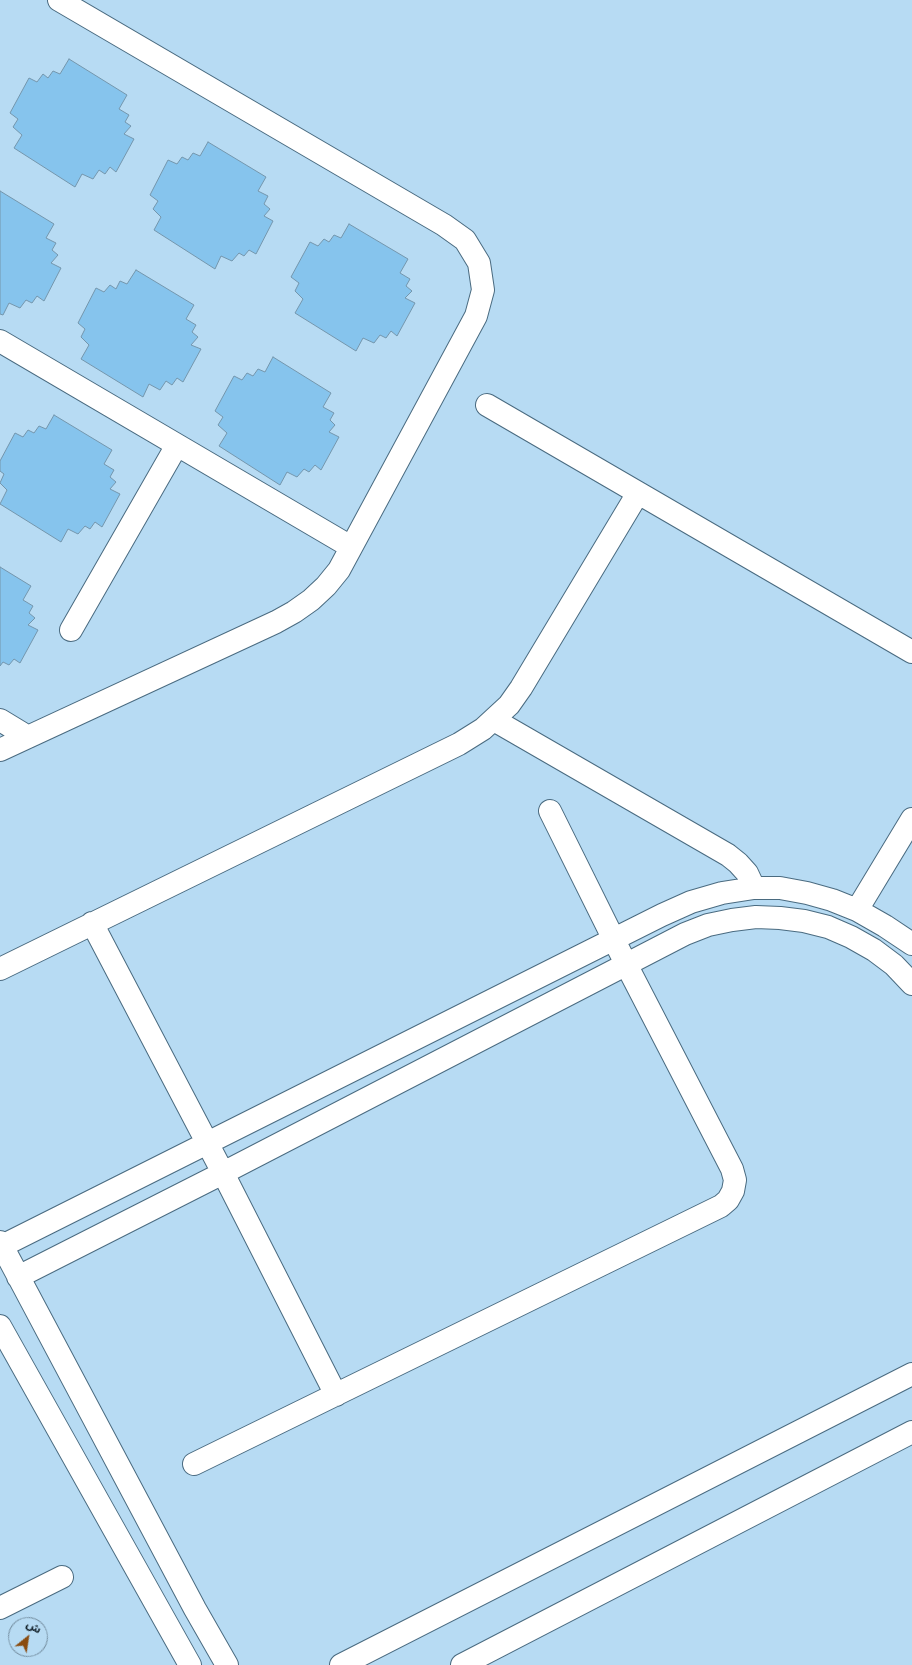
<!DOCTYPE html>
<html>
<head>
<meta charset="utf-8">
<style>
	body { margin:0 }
	#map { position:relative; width:912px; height:1665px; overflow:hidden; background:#b7dbf3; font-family:Roboto,"Noto Sans Arabic",sans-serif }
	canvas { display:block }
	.north { position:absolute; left:8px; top:1617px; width:40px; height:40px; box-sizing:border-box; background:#b7dbf3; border:1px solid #738d9f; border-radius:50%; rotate:30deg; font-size:11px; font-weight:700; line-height:16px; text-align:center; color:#0c1921 }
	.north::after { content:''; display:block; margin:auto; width:14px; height:18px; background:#8a4c10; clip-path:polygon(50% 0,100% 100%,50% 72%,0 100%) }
</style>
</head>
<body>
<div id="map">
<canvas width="912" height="1665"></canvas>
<div class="north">ش</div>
</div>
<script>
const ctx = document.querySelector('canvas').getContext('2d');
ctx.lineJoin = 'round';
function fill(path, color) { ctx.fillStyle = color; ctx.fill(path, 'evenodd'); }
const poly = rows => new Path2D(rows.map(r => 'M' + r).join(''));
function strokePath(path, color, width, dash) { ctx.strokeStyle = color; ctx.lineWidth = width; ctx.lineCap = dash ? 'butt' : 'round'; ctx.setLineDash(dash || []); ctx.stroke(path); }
const building = poly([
	[69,59,127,95,119,109,129,115,125,122,131,126,124,134,134,139,116,172,110,167,105,174,99,170,93,179,82,174,75,187,14,148,22,135,13,127,18,119,10,113,29,78,37,82,43,74,48,78,53,71,60,74,69,59],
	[208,142,266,177,258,191,268,196,264,204,270,209,264,216,273,221,256,254,249,250,244,256,239,253,232,261,221,256,215,269,154,230,161,217,153,209,158,201,150,195,168,160,177,164,182,157,188,160,193,153,200,156,208,142],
	[0,191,54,224,46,238,56,243,52,250,58,255,51,263,61,268,44,301,37,296,32,303,26,300,20,308,9,303,3,315,0,314,0,191],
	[349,224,408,259,400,273,410,279,406,286,412,291,405,298,415,303,397,336,391,331,386,338,380,335,374,343,363,338,356,351,295,313,303,299,295,291,299,283,291,277,310,242,318,246,324,239,329,242,334,235,341,238,349,224],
	[136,270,194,305,186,319,196,325,192,332,198,337,191,345,201,349,183,382,177,378,172,385,166,381,160,390,149,384,143,397,81,359,89,345,81,337,85,329,78,323,96,288,104,292,110,285,116,289,120,281,127,284,136,270],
	[273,357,331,393,323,407,334,413,330,420,335,425,329,432,339,437,321,470,315,465,309,472,304,469,297,477,287,472,280,485,219,446,227,433,218,425,223,417,215,411,234,376,242,380,247,373,253,376,258,369,265,372,273,357],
	[54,415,112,450,104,464,114,470,110,477,116,482,110,489,120,494,102,527,95,522,90,529,85,526,78,534,68,529,61,542,0,504,7,490,0,483,4,474,0,471,0,461,15,433,23,437,28,430,34,433,39,426,46,429,54,415],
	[0,567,31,586,23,600,33,606,29,613,35,618,28,625,38,630,20,663,14,659,9,665,3,662,0,666,0,567]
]);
fill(building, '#86c4ed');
strokePath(building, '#7496ac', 1);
const street = poly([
	[0,341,351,547],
	[487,405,912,652],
	[71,630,177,445],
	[0,720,28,737],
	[494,720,728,855,738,863,747,873,754,888],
	[0,750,276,622,294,612,311,600,326,586,339,570,476,316,483,290,479,263,465,240,444,225,59,0],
	[857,910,912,819],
	[92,923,223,1173,336,1395],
	[0,969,459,744,483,729,509,705,521,688,638,493],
	[0,1242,195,1609,227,1665],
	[2,1246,662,915,691,902,722,893,754,888,780,888,807,893,832,900,857,910,885,926,912,944],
	[18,1277,223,1173,685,934,708,925,732,920,756,917,780,918,804,921,828,927,851,937,874,950,894,965,912,984],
	[0,1326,190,1665],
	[194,1464,721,1206,728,1200,733,1191,735,1180,732,1169,626,964,550,811],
	[0,1608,62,1577]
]);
const secondary = poly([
	[341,1665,912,1374],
	[462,1665,912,1432]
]);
strokePath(street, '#4a6b80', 24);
strokePath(secondary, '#4a6b80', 24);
strokePath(street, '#fff', 22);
strokePath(secondary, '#fff', 22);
</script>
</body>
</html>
